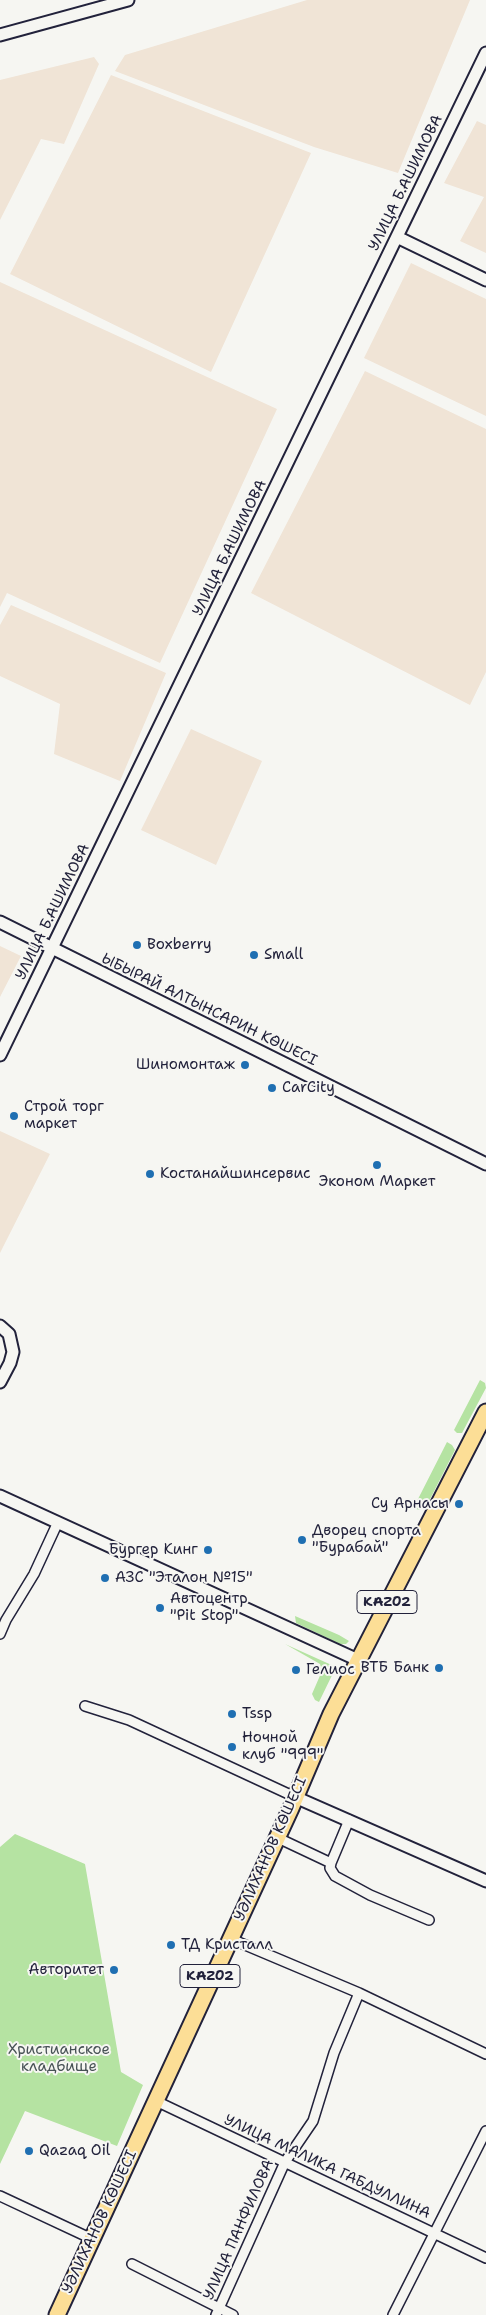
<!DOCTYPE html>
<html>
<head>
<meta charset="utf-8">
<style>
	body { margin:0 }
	canvas { display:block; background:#f6f6f2 }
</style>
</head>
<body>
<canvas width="486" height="2315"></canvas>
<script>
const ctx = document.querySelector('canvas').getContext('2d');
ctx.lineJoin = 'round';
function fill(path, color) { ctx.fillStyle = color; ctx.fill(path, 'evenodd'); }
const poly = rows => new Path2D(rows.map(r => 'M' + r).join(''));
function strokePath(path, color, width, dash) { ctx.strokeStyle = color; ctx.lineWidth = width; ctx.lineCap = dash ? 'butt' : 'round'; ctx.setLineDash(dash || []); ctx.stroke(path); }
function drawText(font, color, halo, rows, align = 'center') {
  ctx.font = font + ' "Shantell Sans",sans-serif'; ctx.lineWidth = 4; ctx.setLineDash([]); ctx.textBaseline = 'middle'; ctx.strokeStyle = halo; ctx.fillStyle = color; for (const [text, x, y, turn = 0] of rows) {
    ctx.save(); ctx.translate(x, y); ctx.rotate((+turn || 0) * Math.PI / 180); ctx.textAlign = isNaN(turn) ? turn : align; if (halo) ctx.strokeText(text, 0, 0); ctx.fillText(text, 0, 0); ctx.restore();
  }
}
fill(poly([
	[307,0,470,0,398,173,314,147,115,71,125,55],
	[94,57,99,64,64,144,41,139,0,220,0,80],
	[111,75,311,153,211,372,10,274],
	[477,121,486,125,486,253,460,241,484,197,444,183],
	[411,263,486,299,486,416,364,358],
	[0,282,277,409,160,663,7,593,0,607],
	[365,371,486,429,486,672,470,705,251,593],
	[11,605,166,673,120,781,54,754,60,704,0,676,0,625],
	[191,729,262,761,216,865,141,830],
	[0,946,21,956,0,997],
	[0,1131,50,1154,0,1253]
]), '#f0e4d6');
fill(poly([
	[480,1380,485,1383,486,1388,462,1433,457,1433,454,1430],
	[447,1442,452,1445,455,1450,427,1505,420,1510,416,1509,419,1503,417,1501],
	[295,1616,339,1635,349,1641,346,1644,340,1644,296,1623],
	[285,1644,336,1667,319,1702,315,1700,312,1694,322,1671,320,1664],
	[15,1834,85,1864,121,2072,143,2085,117,2146,25,2111,0,2164,0,1847]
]), '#b5e3a2');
const street = poly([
	[0,1634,6,1620,34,1574,58,1522],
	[85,1706,129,1720,295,1797],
	[349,1820,331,1863,330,1868,335,1876,370,1895,429,1920],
	[278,1838,331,1863],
	[231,1939,359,1993,486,2054],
	[156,2101,486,2258],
	[0,2196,92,2239],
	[132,2264,233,2315],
	[216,2315,285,2162,313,2121,334,2053,359,1993],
	[393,2315,486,2131]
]);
const secondary = poly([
	[0,35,128,0],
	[397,237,486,280],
	[0,922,486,1164],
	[0,1055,486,53],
	[0,1326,9,1334,13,1352,10,1363,0,1382],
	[0,1496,358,1660],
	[295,1797,486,1881]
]);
const highway = poly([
	[57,2315,291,1808,331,1714,486,1412]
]);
strokePath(street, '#22223b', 12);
strokePath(secondary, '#22223b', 15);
strokePath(highway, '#22223b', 19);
strokePath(street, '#f6f6f2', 9);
strokePath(secondary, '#f6f6f2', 11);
strokePath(highway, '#fcde96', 15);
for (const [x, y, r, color] of [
	[137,945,5,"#1f6fb2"],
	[254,955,5,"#1f6fb2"],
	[245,1065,5,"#1f6fb2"],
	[272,1088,5,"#1f6fb2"],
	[14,1116,5,"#1f6fb2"],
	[377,1165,5,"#1f6fb2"],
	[150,1174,5,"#1f6fb2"],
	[459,1504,5,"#1f6fb2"],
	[302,1540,5,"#1f6fb2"],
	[208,1550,5,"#1f6fb2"],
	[105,1578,5,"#1f6fb2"],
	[160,1608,5,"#1f6fb2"],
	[439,1668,5,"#1f6fb2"],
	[296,1670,5,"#1f6fb2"],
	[232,1714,5,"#1f6fb2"],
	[232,1747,5,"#1f6fb2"],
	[171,1945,5,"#1f6fb2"],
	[114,1970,5,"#1f6fb2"],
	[29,2151,5,"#1f6fb2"]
]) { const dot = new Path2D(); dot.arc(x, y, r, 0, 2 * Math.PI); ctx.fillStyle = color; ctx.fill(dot); strokePath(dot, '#f6f6f2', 2); }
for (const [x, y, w] of [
	[387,1602,60],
	[210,1976,60]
]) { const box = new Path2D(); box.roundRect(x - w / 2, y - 11.5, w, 23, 4); ctx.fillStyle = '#f6f6f2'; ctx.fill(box); strokePath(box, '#22223b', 1); }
drawText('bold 14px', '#22223b', null, [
	["KАZ02",387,1602],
	["KАZ02",210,1976]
]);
drawText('15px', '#22223b', '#f6f6f2', [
	["УЛИЦА Б.АШИМОВА",406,183,-64],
	["УЛИЦА Б.АШИМОВА",230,548,-64],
	["УЛИЦА Б.АШИМОВА",53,912,-64],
	["ЫБЫРАЙ АЛТЫНСАРИН КӨШЕСІ",209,1010,26],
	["УӘЛИХАНОВ КӨШЕСІ",271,1849,-66],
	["УЛИЦА МАЛИКА ГАБДУЛЛИНА",327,2167,25],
	["УӘЛИХАНОВ КӨШЕСІ",100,2222,-65],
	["УЛИЦА ПАНФИЛОВА",239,2230,-66]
]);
drawText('15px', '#22223b', '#f6f6f2', [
	["Boxberry",147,945],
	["Small",264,955],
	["Шиномонтаж",235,1065,"right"],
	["CarCity",282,1088],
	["Строй торг",24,1107],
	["маркет",24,1124],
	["Костанайшинсервис",160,1174],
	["Эконом Маркет",377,1182,"center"],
	["Су Арнасы",449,1504,"right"],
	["Дворец спорта",312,1531],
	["\"Бурабай\"",312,1548],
	["Бургер Кинг",198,1550,"right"],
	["АЗС \"Эталон №15\"",115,1578],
	["Автоцентр",170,1599],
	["\"Pit Stop\"",170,1616],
	["ВТБ Банк",429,1668,"right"],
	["Гелиос",306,1670],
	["Tssp",242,1714],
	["Ночной",242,1738],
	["клуб \"999\"",242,1755],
	["ТД Кристалл",181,1945],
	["Авторитет",104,1970,"right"],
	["Qazaq Oil",39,2151]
], 'left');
drawText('15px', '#475255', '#f6f6f2', [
	["Христианское",59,2050],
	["кладбище",59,2067]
]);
</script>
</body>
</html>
